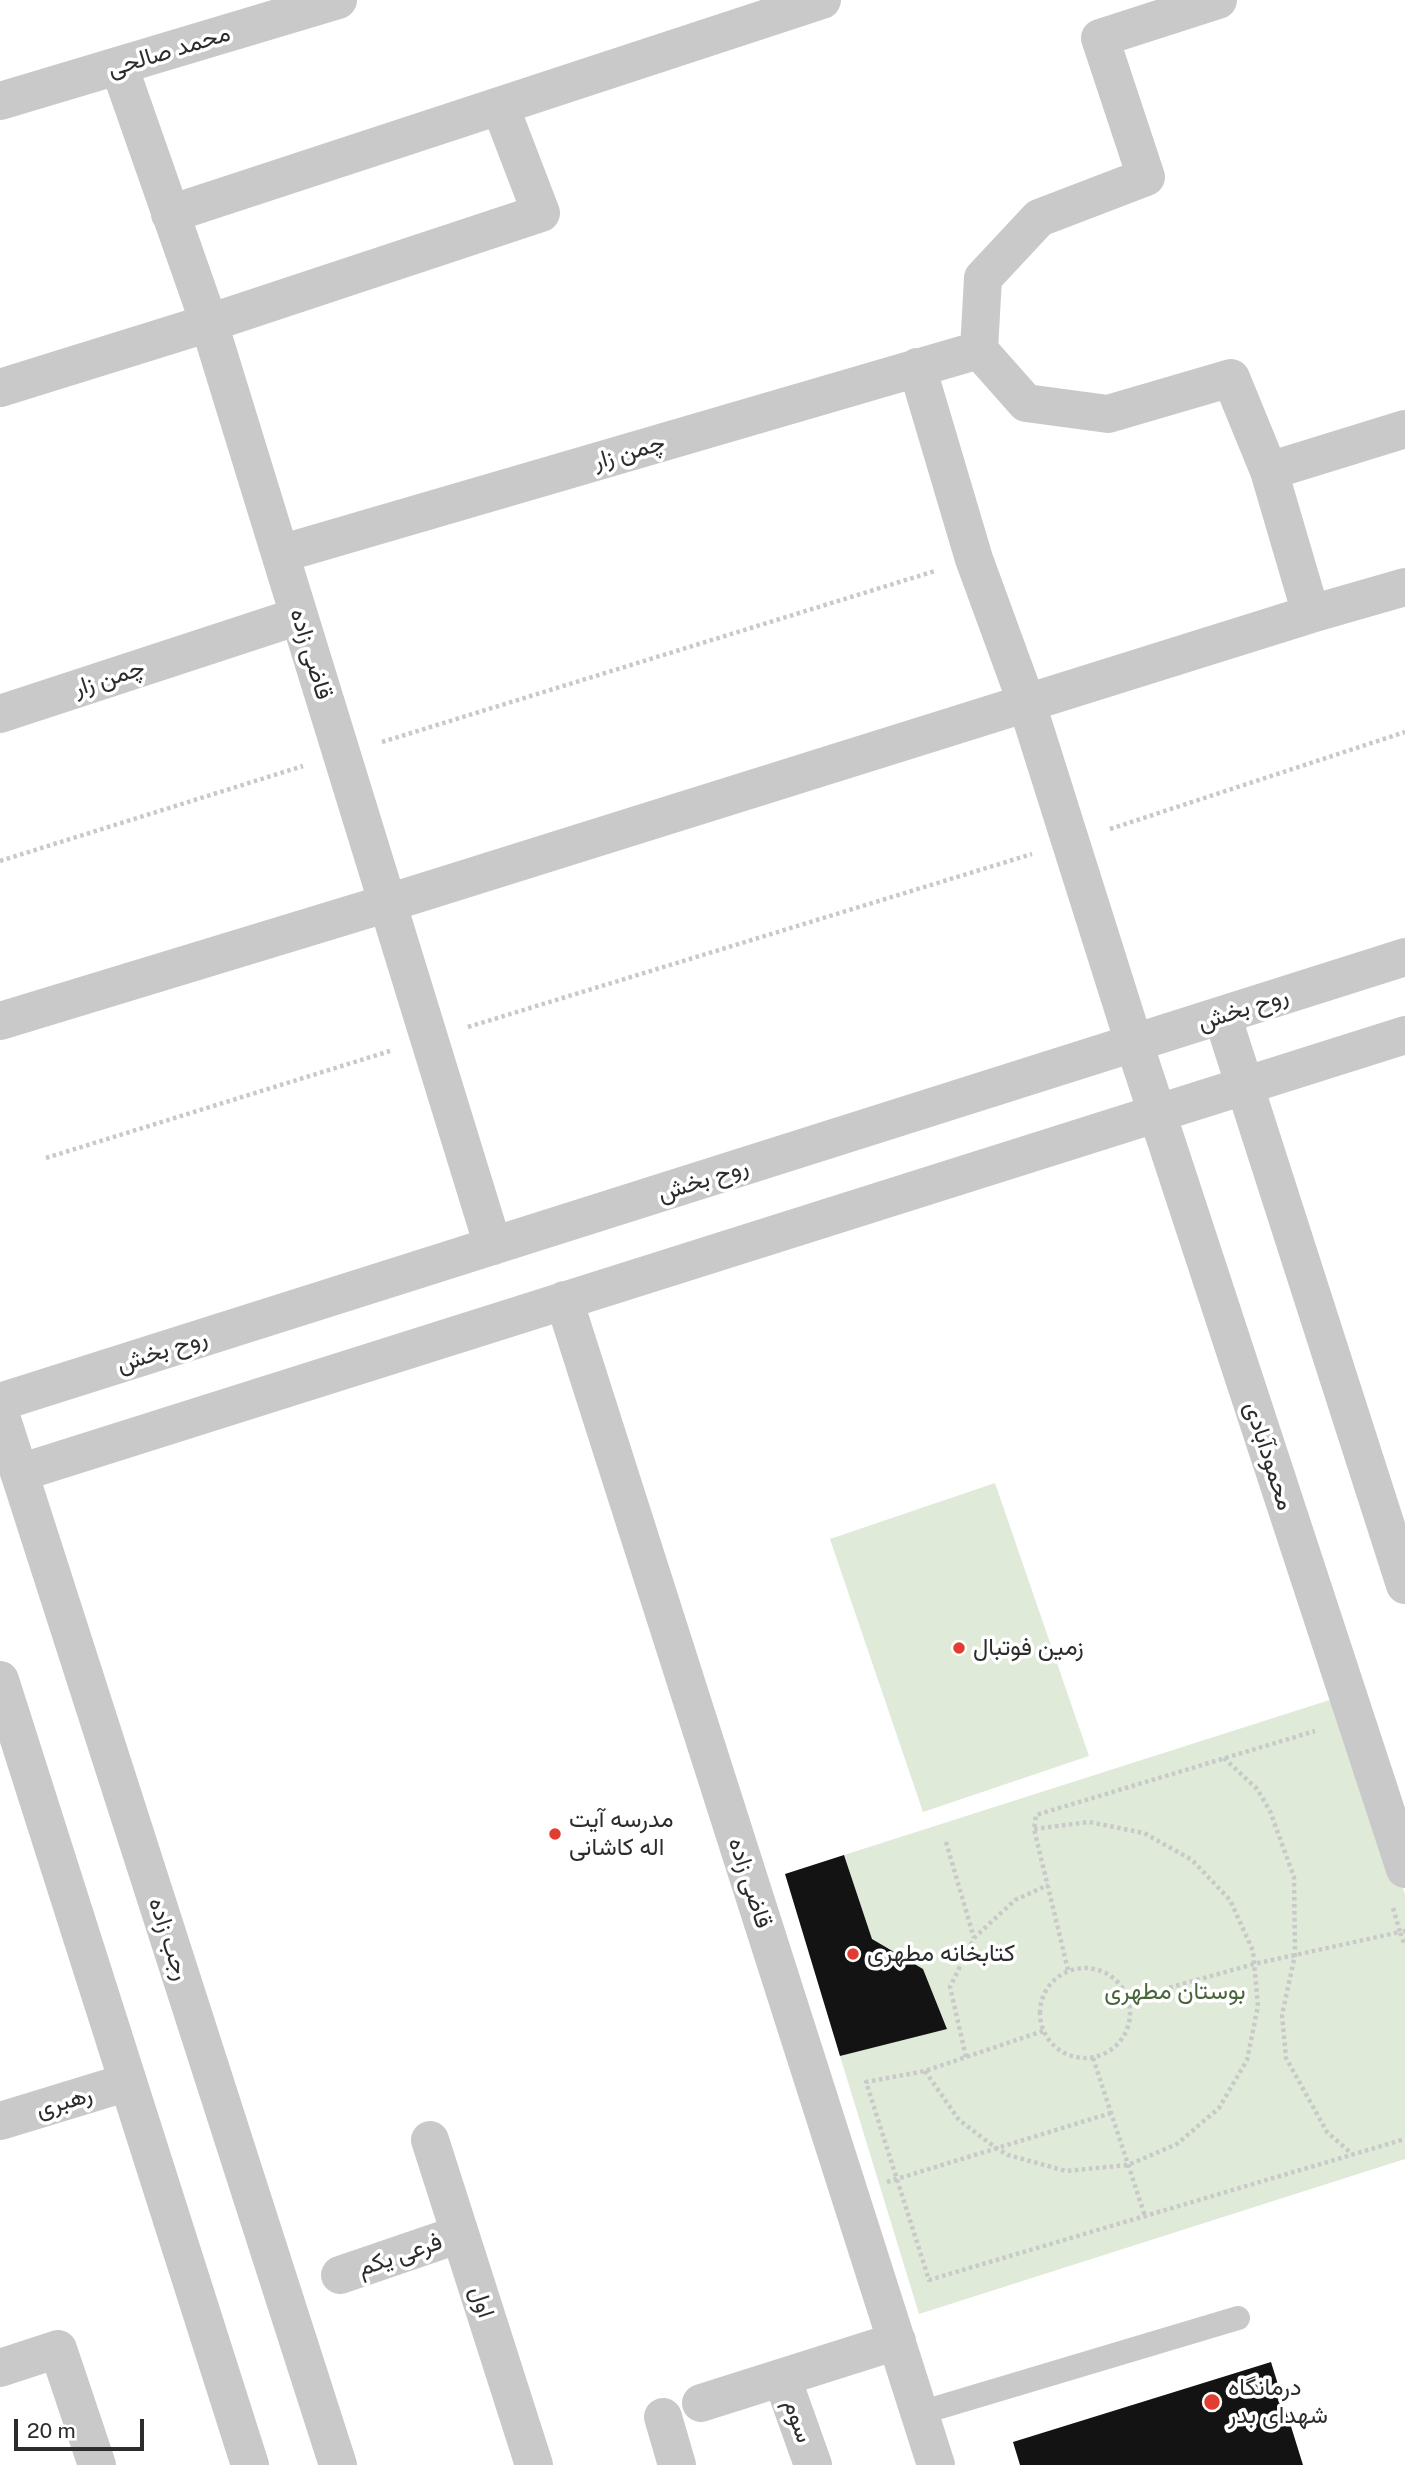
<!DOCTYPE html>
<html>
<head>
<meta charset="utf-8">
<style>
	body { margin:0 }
	#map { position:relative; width:1405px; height:2465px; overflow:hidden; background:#fff; font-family:"Public Sans",sans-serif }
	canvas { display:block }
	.scale { position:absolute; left:14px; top:2419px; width:130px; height:32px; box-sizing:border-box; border:4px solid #2c2c2c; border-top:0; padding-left:9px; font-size:21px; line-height:24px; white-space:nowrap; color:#2c2c2c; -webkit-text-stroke:5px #fff; paint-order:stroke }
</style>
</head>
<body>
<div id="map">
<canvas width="1405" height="2465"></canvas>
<div class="scale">20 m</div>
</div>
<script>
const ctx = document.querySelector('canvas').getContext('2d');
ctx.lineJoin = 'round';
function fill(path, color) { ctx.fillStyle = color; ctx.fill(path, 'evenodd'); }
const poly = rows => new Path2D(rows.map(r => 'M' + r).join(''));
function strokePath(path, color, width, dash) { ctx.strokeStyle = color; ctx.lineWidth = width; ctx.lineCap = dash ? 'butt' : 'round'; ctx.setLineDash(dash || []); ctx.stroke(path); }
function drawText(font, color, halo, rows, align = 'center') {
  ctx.font = font + ' "Public Sans",Vazirmatn,sans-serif'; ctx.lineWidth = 7; ctx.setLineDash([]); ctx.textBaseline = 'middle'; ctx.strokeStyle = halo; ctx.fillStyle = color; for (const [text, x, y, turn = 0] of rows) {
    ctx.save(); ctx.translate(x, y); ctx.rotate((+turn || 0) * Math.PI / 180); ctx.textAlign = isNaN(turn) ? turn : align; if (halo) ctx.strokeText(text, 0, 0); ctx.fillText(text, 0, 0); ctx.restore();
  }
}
fill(poly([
	[995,1483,1089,1756,923,1812,830,1539],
	[1339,1697,1405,1894,1405,2159,919,2314,840,2056,947,2028,923,1969,872,1939,844,1855]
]), '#e0ead9');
fill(poly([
	[844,1855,872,1939,923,1969,947,2029,840,2056,785,1874],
	[1271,2362,1303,2465,1020,2465,1013,2442]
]), '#131313');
strokePath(poly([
	[382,742,935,571],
	[1110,829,1405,732],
	[0,861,303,766],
	[468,1027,1032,854],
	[46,1158,390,1051],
	[1224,1758,1257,1789,1270,1811,1294,1877,1295,1955,1282,2015,1286,2058,1327,2132,1352,2154],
	[946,1842,974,1938],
	[1393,1908,1400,1932,1405,1931],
	'1040 2013a45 45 0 1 1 90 0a45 45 0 1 1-90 0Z',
	[1068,1970,1034,1829,1036,1815,1315,1731],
	[1129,1999,1254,1964,1400,1932,1405,1946],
	[1043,2031,925,2071,866,2082,929,2280,1405,2139],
	[966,2057,950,1987,974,1938,1015,1900,1048,1885],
	[1093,2058,1145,2216],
	[925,2071,959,2120,996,2148,1008,2155,1066,2171,1128,2165,1177,2144,1219,2108,1247,2060,1258,2006,1253,1951,1230,1900,1192,1860,1144,1833,1089,1822,1034,1829],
	[887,2182,1111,2113]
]), '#c9c9c9', 4.5, [3.5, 3.5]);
strokePath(poly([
	[920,2413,1238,2318]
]), '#c9c9c9', 24);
strokePath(poly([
	[1218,0,1100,38,1146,177,1039,218,983,278,979,350,1026,403,1108,414,1231,378,1269,471,1405,429],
	[119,66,209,323,493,1246],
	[0,101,338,0],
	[170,214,822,0],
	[917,367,974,559,1027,704,1134,1043,1405,1869],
	[0,388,209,323,541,213,500,106],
	[1269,471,1311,614],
	[280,554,979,350],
	[0,714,299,616],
	[1222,1015,1405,1585],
	[0,1021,388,903,1311,614,1405,587],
	[564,1300,936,2465],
	[0,1402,1405,957],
	[0,1413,338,2465],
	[19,1473,1405,1035],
	[0,1680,250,2465],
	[0,2121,128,2082],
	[430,2140,534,2465],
	[340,2275,460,2234],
	[0,2368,58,2349,97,2465],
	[782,2378,813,2465],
	[701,2403,897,2341],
	[663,2417,677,2465]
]), '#c9c9c9', 38);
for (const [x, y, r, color] of [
	[959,1648,7,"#e13d30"],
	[555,1834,7,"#e13d30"],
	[853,1954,7,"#e13d30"],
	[1212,2402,9,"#e13d30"]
]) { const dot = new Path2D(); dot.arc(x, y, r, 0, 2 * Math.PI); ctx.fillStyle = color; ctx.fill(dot); strokePath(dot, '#fff', 2.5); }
drawText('24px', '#2c2c2c', '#fff', [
	["محمد صالحی",169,51,-17],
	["چمن زار",629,452,-16],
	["قاضی زاده",311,654,73],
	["چمن زار",109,678,-18],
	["روح بخش",1243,1009,-18],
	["روح بخش",703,1180,-18],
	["روح بخش",162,1351,-18],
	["محمودآبادی",1269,1456,72],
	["قاضی زاده",750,1883,72],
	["رجب زاده",169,1939,72],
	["رهبری",64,2102,-17],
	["فرعی یکم",400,2255,-19],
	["اول",482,2302,72],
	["سوم",798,2421,71]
]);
drawText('24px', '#2c2c2c', '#fff', [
	["زمین فوتبال",973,1648],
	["مدرسه آیت",569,1820],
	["اله کاشانی",569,1848],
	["کتابخانه مطهری",867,1954],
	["درمانگاه",1228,2388],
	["شهدای بدر",1228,2416]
], 'left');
drawText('24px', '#49663b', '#fff', [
	["بوستان مطهری",1175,1992]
]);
</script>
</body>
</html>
